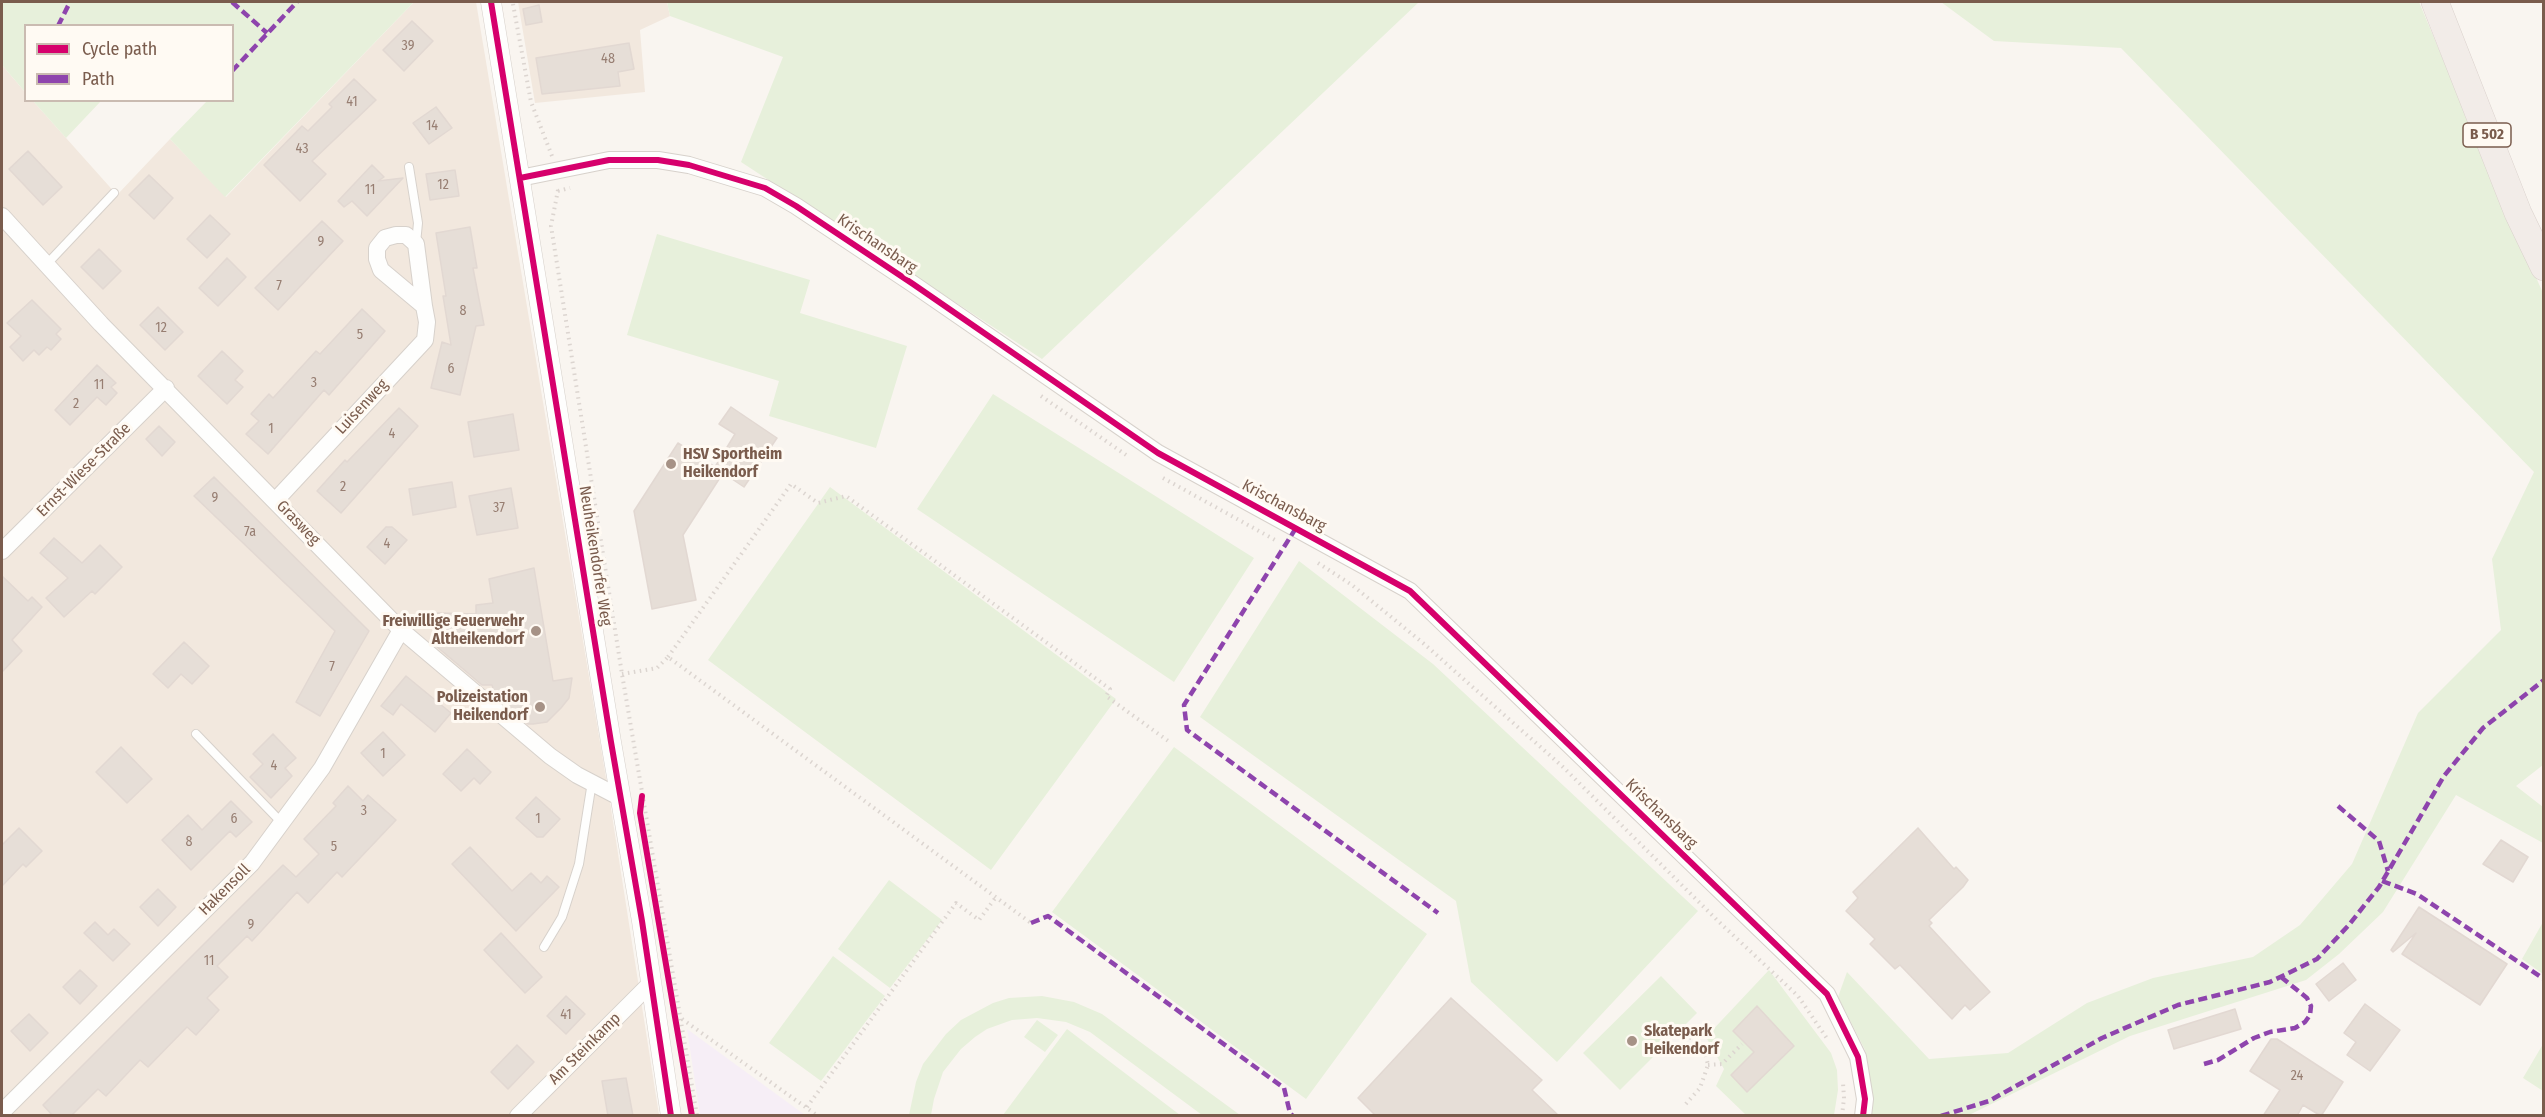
<!DOCTYPE html>
<html>
<head>
<meta charset="utf-8">
<style>
	body { margin:0 }
	#map { position:relative; width:2545px; height:1117px; overflow:hidden; background:#f9f5f0; font-family:"Fira Sans Condensed",sans-serif }
	canvas { display:block }
	.frame { position:absolute; inset:0; border:3px solid #7a5c4d; pointer-events:none }
	.legend { position:absolute; left:24px; top:24px; width:210px; height:78px; box-sizing:border-box; background:#fffaf3; border:2px solid #cabbb1; margin:0; padding:8px 10px; list-style:none; font-size:18px; color:#7a5c4d }
	.legend li { display:flex; align-items:center; gap:12px; height:30px }
	.legend b { width:30px; border:2px solid #cabbb1 }
</style>
</head>
<body>
<div id="map">
<canvas width="2545" height="1117"></canvas>
<div class="frame"></div>
<ul class="legend">
<li><b style="height:8px;background:#d6006c"></b>Cycle path</li>
<li><b style="height:8px;background:#8e44ad"></b>Path</li>
</ul>
</div>
<script>
const ctx = document.querySelector('canvas').getContext('2d');
ctx.lineJoin = 'round';
function fill(path, color) { ctx.fillStyle = color; ctx.fill(path, 'evenodd'); }
const poly = rows => new Path2D(rows.map(r => 'M' + r).join(''));
function strokePath(path, color, width, dash) { ctx.strokeStyle = color; ctx.lineWidth = width; ctx.lineCap = dash ? 'butt' : 'round'; ctx.setLineDash(dash || []); ctx.stroke(path); }
function drawText(font, color, halo, rows, align = 'center') {
  ctx.font = font + ' "Fira Sans Condensed",sans-serif'; ctx.lineWidth = 6; ctx.setLineDash([]); ctx.textBaseline = 'middle'; ctx.strokeStyle = halo; ctx.fillStyle = color; for (const [text, x, y, turn = 0] of rows) {
    ctx.save(); ctx.translate(x, y); ctx.rotate((+turn || 0) * Math.PI / 180); ctx.textAlign = isNaN(turn) ? turn : align; if (halo) ctx.strokeText(text, 0, 0); ctx.fillText(text, 0, 0); ctx.restore();
  }
}
fill(poly([
	[414,2,476,2,609,796,659,1115,2,1115,2,65,25,92,26,100,33,101,117,195,170,139,226,197],
	[518,2,667,2,670,16,640,30,645,92,535,103]
]), '#f2e8de');
fill(poly([
	[687,1029,805,1115,700,1115]
]), '#f6eef6');
fill(poly([
	[2,2,414,2,225,197,170,139,207,101,232,100,232,26,26,26,25,92,2,65],
	[667,2,1419,2,1042,359,741,162,783,57,670,16],
	[1941,2,2419,2,2513,226,2543,293,2543,765,2516,786,2543,807,2543,843,2456,795,2383,912,2339,954,2306,980,2130,1036,1969,1115,1872,1115,1865,1050,1838,997,1847,972,1929,1059,2008,1053,2087,1003,2153,978,2253,957,2300,925,2352,864,2418,713,2501,630,2492,559,2534,472,2121,48,1994,41],
	[33,101,101,101,66,138],
	[657,234,810,280,800,313,907,346,876,448,769,416,779,381,627,335],
	[993,394,1254,558,1174,682,917,509],
	[830,487,1116,699,991,870,708,660],
	[1299,561,1433,664,1698,911,1557,1062,1471,982,1456,901,1200,717],
	[1174,747,1427,934,1306,1099,1052,912],
	[889,880,942,920,890,988,838,949],
	[2543,922,2543,974,2522,959],
	[833,956,885,996,821,1081,769,1043],
	[1769,970,1831,1053,1837,1070,1838,1090,1834,1115,1746,1115,1716,1086,1724,1069,1706,1037],
	[1661,976,1697,1013,1620,1090,1583,1053],
	[1042,996,1074,1002,1102,1014,1240,1115,1202,1115,1090,1032,1066,1022,1037,1018,1012,1020,987,1029,975,1037,961,1049,943,1072,934,1099,931,1115,909,1115,916,1082,923,1064,946,1034,961,1020,993,1003,1009,998],
	[1037,1020,1058,1035,1045,1052,1024,1037],
	[1067,1029,1180,1115,1003,1115],
	[2543,1044,2543,1091,2523,1078]
]), '#e7f0db');
const building = poly([
	[539,5,542,22,526,25,523,9,539,5],
	[412,21,433,41,404,71,383,50,412,21],
	[629,43,634,69,618,72,620,86,542,94,536,58,629,43],
	[354,79,376,100,312,161,326,174,300,201,264,165,302,126,308,131,332,107,329,104,354,79],
	[436,107,452,128,429,144,413,123,436,107],
	[28,151,62,187,43,205,9,169,28,151],
	[372,165,384,177,378,181,403,178,367,216,352,201,344,207,338,201,372,165],
	[455,170,459,196,430,200,426,174,455,170],
	[149,175,173,198,154,219,129,195,149,175],
	[210,215,230,234,207,258,187,239,210,215],
	[322,221,343,241,278,310,255,288,322,221],
	[470,227,477,268,473,268,484,325,476,326,460,395,431,388,442,342,451,345,443,296,446,296,436,233,470,227],
	[99,249,121,271,103,289,81,267,99,249],
	[227,258,246,277,218,306,199,288,227,258],
	[32,300,61,329,56,334,61,339,51,350,47,347,39,355,34,350,23,361,10,347,21,336,7,323,32,300],
	[158,307,183,332,165,350,140,325,158,307],
	[362,309,385,331,329,395,324,390,268,454,246,434,259,421,251,414,269,394,273,398,316,351,320,354,362,309],
	[222,351,243,371,235,380,243,387,227,404,198,376,222,351],
	[97,365,116,383,111,387,117,393,106,405,97,397,70,425,55,410,97,365],
	[731,407,777,438,744,487,723,473,683,535,696,600,652,609,634,511,678,443,715,467,735,434,719,424,731,407],
	[399,408,418,426,341,513,317,491,345,460,347,462,399,408],
	[513,414,519,450,474,457,468,422,513,414],
	[159,426,175,442,162,456,146,439,159,426],
	[214,477,369,631,320,716,296,702,335,631,194,496,214,477],
	[452,482,456,507,413,515,409,489,452,482],
	[511,488,518,528,477,535,469,496,511,488],
	[386,527,392,527,407,540,385,564,367,547,386,527],
	[54,538,82,563,100,545,122,567,95,594,92,591,64,617,46,598,68,578,40,553,54,538],
	[534,568,553,681,572,678,569,698,561,708,547,722,533,724,528,724,495,695,492,685,482,685,436,646,437,613,476,614,476,605,493,603,489,579,534,568],
	[2,576,28,601,32,597,42,607,12,640,22,651,2,672,2,576],
	[184,642,209,666,192,684,181,674,168,688,153,674,184,642],
	[406,676,451,713,435,732,401,704,393,715,381,706,406,676],
	[383,732,405,755,383,776,361,753,383,732],
	[273,734,296,758,285,768,292,776,271,798,250,777,263,764,253,754,273,734],
	[121,747,152,779,127,803,96,772,121,747],
	[467,749,491,772,480,784,474,778,461,791,443,774,467,749],
	[348,786,363,801,368,795,396,820,342,877,337,872,308,903,297,892,252,941,247,936,217,966,228,977,207,998,219,1010,196,1035,187,1027,148,1067,140,1060,106,1096,98,1089,71,1116,53,1116,43,1105,283,865,296,877,319,854,304,839,336,806,333,803,348,786],
	[536,797,560,819,543,837,537,837,516,818,536,797],
	[231,801,252,822,236,837,230,831,191,870,162,840,188,815,202,830,231,801],
	[19,828,42,851,26,867,23,864,2,886,2,845,19,828],
	[1918,828,1954,869,1956,867,1968,880,1963,887,1929,920,1932,923,1929,926,1990,992,1970,1010,1965,1005,1952,1019,1900,965,1895,969,1870,944,1875,939,1846,911,1858,898,1853,892,1918,828],
	[2501,840,2528,857,2513,882,2483,864,2501,840],
	[470,847,512,891,531,873,541,883,547,876,559,887,516,931,452,864,470,847],
	[158,889,176,907,158,926,140,907,158,889],
	[2419,907,2507,964,2480,1005,2402,954,2416,933,2393,952,2391,950,2419,907],
	[95,922,108,935,114,929,130,944,113,961,84,933,95,922],
	[501,933,542,977,525,993,484,950,501,933],
	[2343,963,2356,980,2329,1001,2316,984,2343,963],
	[80,970,97,986,80,1004,63,987,80,970],
	[566,996,585,1014,566,1034,547,1016,566,996],
	[1451,998,1542,1080,1532,1090,1559,1116,1376,1116,1358,1098,1451,998],
	[2365,1004,2400,1030,2370,1071,2347,1055,2356,1042,2344,1033,2365,1004],
	[1757,1006,1794,1046,1747,1092,1731,1075,1754,1052,1733,1031,1757,1006],
	[2235,1009,2241,1029,2174,1049,2168,1030,2235,1009],
	[29,1014,48,1033,30,1051,11,1031,29,1014],
	[2271,1039,2277,1039,2343,1082,2321,1116,2303,1105,2297,1116,2263,1116,2280,1090,2250,1071,2271,1039],
	[517,1045,534,1062,508,1089,491,1072,517,1045],
	[626,1078,633,1116,608,1116,602,1081,626,1078]
]);
fill(building, '#e6ded7');
strokePath(building, '#e2d8d2', 1.5);
const service = poly([
	[409,167,418,223,416,243],
	[46,265,114,193],
	[196,734,282,823],
	[544,947,562,917,579,864,592,782]
]);
const minor = poly([
	[520,178,609,160,658,160,689,165,765,188,796,206,913,284,1158,453,1410,591,1827,994,1858,1057,1865,1099,1863,1116],
	[2,216,101,324,401,630,550,756,577,775,621,798],
	[276,500,425,340,427,322,424,306,381,270,377,259,377,248,385,238,396,235,406,235,416,244,424,306],
	[2,551,166,388],
	[2,1112,252,863,322,768,401,630],
	[518,1116,652,982]
]);
const tertiary = poly([
	[491,2,611,742,642,921,671,1116]
]);
const trunk = poly([
	[2435,2,2518,213,2544,267]
]);
strokePath(service, '#d7d1cb', 10);
strokePath(minor, '#d7d1cb', 18);
strokePath(tertiary, '#d7d1cb', 21);
strokePath(trunk, '#dad1cc', 28);
strokePath(poly([
	[513,4,531,102,552,156],
	[558,190,551,226,622,674,697,1116],
	[558,191,570,188],
	[1041,396,1129,457],
	[1163,478,1277,541],
	[1318,563,1352,585,1423,643,1563,767,1718,921,1798,996,1828,1040],
	[668,657,791,484,818,503,846,496,1110,689,1106,696,1171,743],
	[622,674,657,668,668,657,1031,923],
	[682,1019,818,1116],
	[1682,1029,1705,1052,1708,1065,1700,1088,1684,1106],
	[1708,1065,1722,1064,1742,1044],
	[807,1107,956,903,979,920,996,897],
	[1842,1116,1844,1098,1843,1083]
]), '#dcd5d0', 4, [1.5, 4.5]);
strokePath(service, '#fefefd', 8);
strokePath(minor, '#fefefd', 16);
strokePath(tertiary, '#fefefd', 20);
strokePath(trunk, '#f2ece8', 27);
strokePath(poly([
	[232,2,267,33],
	[58,26,70,2],
	[232,71,297,2],
	[1296,528,1184,705,1187,730,1438,913],
	[2338,806,2379,841,2388,871],
	[2382,881,2417,894,2544,979],
	[1031,923,1048,916,1284,1088,1290,1113,1293,1116],
	[2204,1064,2218,1060,2254,1038,2270,1032,2295,1028,2305,1022,2310,1015,2311,1006,2307,998,2281,977],
	[1941,1116,1989,1101,2102,1038,2178,1005,2270,982,2317,959,2348,926,2379,887,2444,776,2483,728,2544,680]
]), '#8e44ad', 4.5, [9, 4.5]);
strokePath(poly([
	[491,2,611,742,642,921,671,1116],
	[520,178,609,160,658,160,689,165,765,188,796,206,913,284,1158,453,1410,591,1827,994,1858,1057,1865,1099,1863,1116],
	[642,796,640,813,692,1116]
]), '#d6006c', 6);
for (const [x, y, r, color] of [
	[671,464,6,"#a69286"],
	[536,631,6,"#a69286"],
	[540,707,6,"#a69286"],
	[1632,1041,6,"#a69286"]
]) { const dot = new Path2D(); dot.arc(x, y, r, 0, 2 * Math.PI); ctx.fillStyle = color; ctx.fill(dot); strokePath(dot, '#fffaf3', 2); }
drawText('14px', '#977e72', null, [
	["39",408,46],
	["48",608,59],
	["41",352,102],
	["14",432,126],
	["43",302,149],
	["12",443,185],
	["11",370,190],
	["9",321,242],
	["7",279,286],
	["8",463,311],
	["12",161,328],
	["5",360,335],
	["6",451,369],
	["3",314,383],
	["11",99,385],
	["2",76,404],
	["1",271,429],
	["4",392,434],
	["2",343,487],
	["9",215,498],
	["37",499,508],
	["7a",250,532],
	["4",387,544],
	["7",332,667],
	["1",383,754],
	["4",274,766],
	["3",364,811],
	["6",234,819],
	["1",538,819],
	["8",189,842],
	["5",334,847],
	["9",251,925],
	["11",209,961],
	["41",566,1015],
	["24",2297,1076]
]);
for (const [x, y, w] of [
	[2487,135,48]
]) { const box = new Path2D(); box.roundRect(x - w / 2, y - 12, w, 24, 4.5); ctx.fillStyle = '#fffaf3'; ctx.fill(box); strokePath(box, '#7a5c4d', 1.5); }
drawText('bold 15px', '#7a5c4d', null, [
	["B 502",2487,135]
]);
drawText('16px', '#7a5c4d', '#fffaf3', [
	["Krischansbarg",877,244,34],
	["Luisenweg",362,407,-47],
	["Ernst-Wiese-Straße",84,470,-45],
	["Krischansbarg",1284,506,28],
	["Grasweg",298,523,46],
	["Neuheikendorfer Weg",595,556,81],
	["Krischansbarg",1661,814,44],
	["Hakensoll",225,890,-45],
	["Am Steinkamp",585,1049,-45]
]);
drawText('bold 16px', '#7a5c4d', '#fffaf3', [
	["HSV Sportheim",683,455],
	["Heikendorf",683,473],
	["Freiwillige Feuerwehr",524,622,"right"],
	["Altheikendorf",524,640,"right"],
	["Polizeistation",528,698,"right"],
	["Heikendorf",528,716,"right"],
	["Skatepark",1644,1032],
	["Heikendorf",1644,1050]
], 'left');
</script>
</body>
</html>
